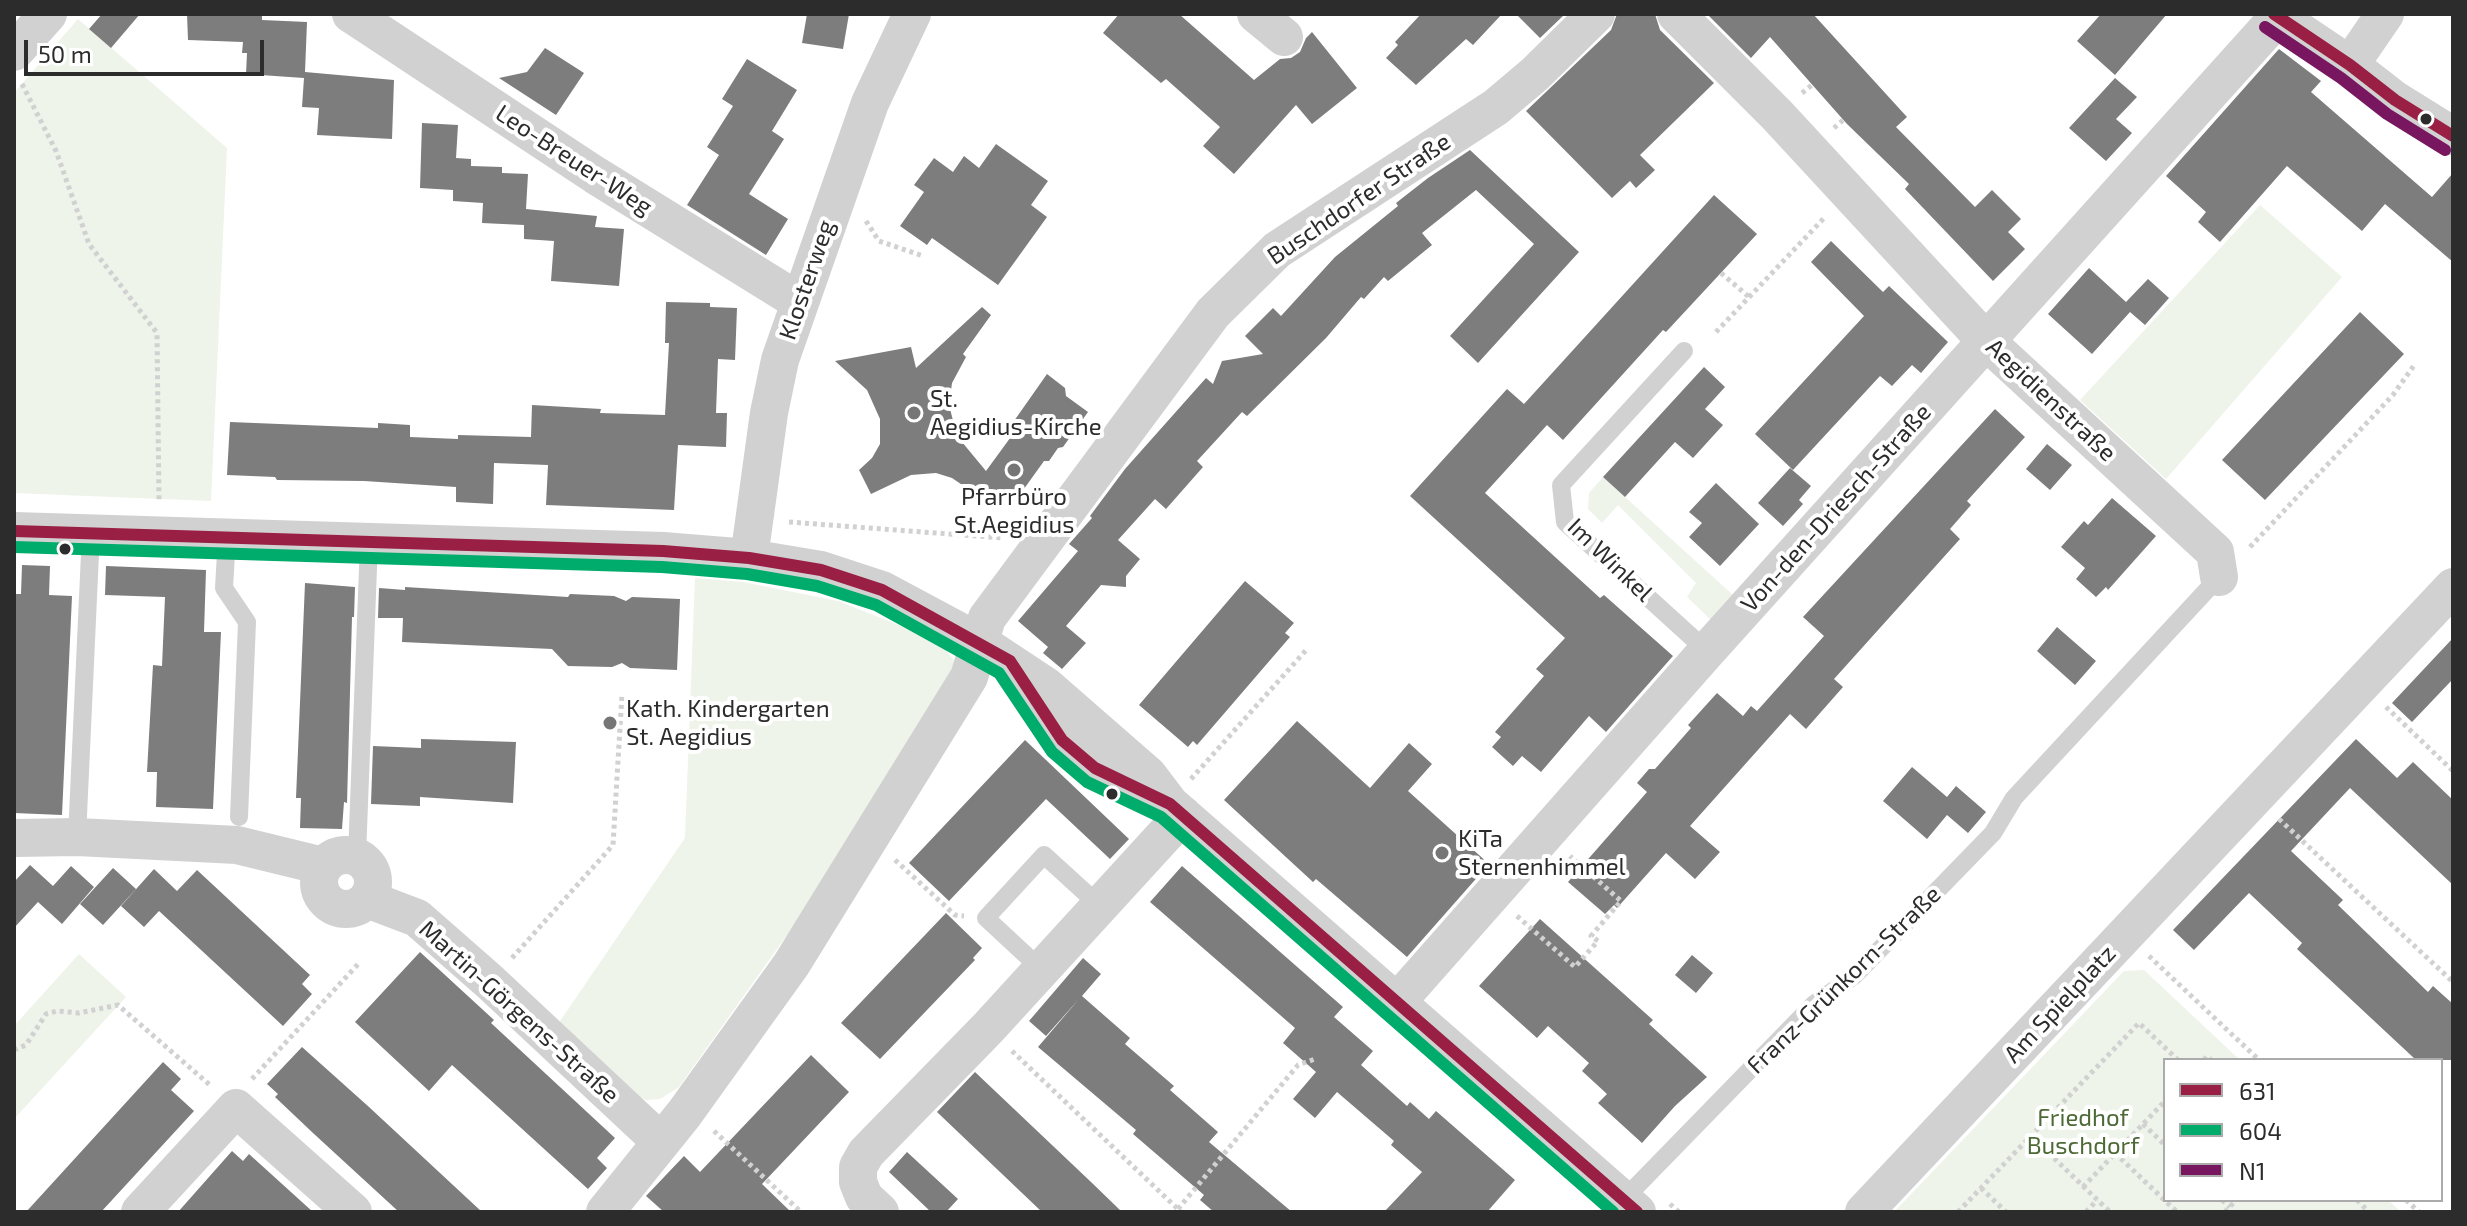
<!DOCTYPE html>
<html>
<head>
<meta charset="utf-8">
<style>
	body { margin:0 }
	#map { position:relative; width:2467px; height:1226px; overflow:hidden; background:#fff; font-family:"Exo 2",sans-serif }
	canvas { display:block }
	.frame { position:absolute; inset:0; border:16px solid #2c2c2c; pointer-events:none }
	.legend { position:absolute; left:2163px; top:1058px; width:280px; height:144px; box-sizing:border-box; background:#fff; border:2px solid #ababab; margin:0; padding:10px 14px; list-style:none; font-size:24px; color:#2c2c2c }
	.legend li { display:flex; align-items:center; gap:16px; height:40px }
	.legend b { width:40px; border:2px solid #ababab }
	.scale { position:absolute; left:24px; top:40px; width:240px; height:36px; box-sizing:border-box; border:4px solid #2c2c2c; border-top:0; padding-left:10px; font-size:24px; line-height:28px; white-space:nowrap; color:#2c2c2c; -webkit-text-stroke:6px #fff; paint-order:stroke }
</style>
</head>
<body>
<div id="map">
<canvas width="2467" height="1226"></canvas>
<div class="frame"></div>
<ul class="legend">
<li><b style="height:10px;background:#991f44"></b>631</li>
<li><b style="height:10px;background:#00ac6c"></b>604</li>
<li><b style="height:10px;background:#791660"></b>N1</li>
</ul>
<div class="scale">50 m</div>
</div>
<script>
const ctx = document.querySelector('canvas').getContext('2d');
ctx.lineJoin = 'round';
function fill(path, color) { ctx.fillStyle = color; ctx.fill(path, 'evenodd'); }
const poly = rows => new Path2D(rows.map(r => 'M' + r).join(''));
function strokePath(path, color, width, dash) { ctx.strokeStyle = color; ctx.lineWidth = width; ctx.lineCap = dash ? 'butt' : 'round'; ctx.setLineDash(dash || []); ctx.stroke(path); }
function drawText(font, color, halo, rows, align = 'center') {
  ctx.font = font + ' "Exo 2",sans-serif'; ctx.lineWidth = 8; ctx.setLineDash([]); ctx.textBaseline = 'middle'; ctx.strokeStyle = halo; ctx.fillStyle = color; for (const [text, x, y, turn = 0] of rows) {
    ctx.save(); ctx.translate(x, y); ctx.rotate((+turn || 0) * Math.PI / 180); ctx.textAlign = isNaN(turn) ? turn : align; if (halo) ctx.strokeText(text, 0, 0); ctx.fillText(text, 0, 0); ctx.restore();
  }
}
fill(poly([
	[78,19,227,148,211,501,14,493,14,93],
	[2260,205,2342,277,2166,479,2080,400],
	[1603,477,1733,595,1711,620,1687,597,1696,583,1618,505,1602,523,1588,509,1589,493],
	[695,578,743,582,838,601,901,626,946,650,955,662,954,671,804,911,679,1087,660,1099,647,1100,636,1097,556,1027,685,838],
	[79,954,126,997,14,1119,14,1026],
	[2144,970,2240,1060,2165,1060,2165,1200,2388,1200,2401,1212,1894,1212,2124,971]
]), '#eef4e9');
fill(poly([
	[102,14,140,14,111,48,89,29],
	[187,14,262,14,262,20,307,22,305,72,394,80,392,139,317,135,319,108,302,107,304,78,246,74,247,53,242,53,243,42,188,40],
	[807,14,849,14,843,49,802,43],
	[1119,14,1179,14,1254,80,1280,59,1291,58,1300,52,1306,38,1312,32,1357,88,1312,124,1296,105,1234,174,1203,146,1220,127,1166,79,1161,83,1103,33],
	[1421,14,1502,14,1473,45,1466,39,1416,85,1386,58,1398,45,1395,42],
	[1516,14,1565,14,1540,38],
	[1617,14,1655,14,1660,30,1714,83,1640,155,1655,170,1636,188,1630,181,1612,198,1526,111,1611,30],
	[1707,14,1813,14,1907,117,1896,127,1975,207,1992,190,2021,219,2008,232,2025,249,1993,281,1905,189,1909,184,1847,124,1770,37,1751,58],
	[2101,14,2167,14,2115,75,2077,41],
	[545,48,584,73,556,115,499,78,527,72],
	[2279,49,2321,81,2311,92,2432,197,2453,173,2453,262,2385,204,2362,231,2287,166,2220,242,2198,222,2206,212,2166,176],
	[747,59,797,90,772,131,784,139,749,194,788,219,766,255,687,205,719,155,707,147,733,106,722,99],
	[2115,78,2137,97,2116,119,2132,133,2106,161,2069,128],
	[422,123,458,125,456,158,471,159,471,166,502,167,502,173,528,174,526,209,597,216,595,227,624,229,619,286,551,281,554,241,524,239,524,225,482,223,483,203,453,201,453,190,420,188],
	[996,144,1048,181,1031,205,1047,217,998,285,932,238,927,245,900,226,924,192,914,185,934,158,953,172,964,156,979,168],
	[1470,150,1579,252,1478,363,1450,336,1534,244,1476,190,1422,233,1432,245,1388,281,1384,277,1364,299,1361,297,1326,338,1247,416,1242,412,1197,461,1203,467,1166,509,1155,499,1118,540,1140,559,1126,576,1126,587,1101,585,1066,626,1086,643,1062,669,1043,653,1048,647,1018,621,1078,551,1069,544,1092,518,1090,516,1125,469,1206,378,1213,384,1222,361,1263,354,1245,336,1273,308,1281,316,1335,257,1398,206,1396,203,1428,178],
	[1714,195,1757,234,1666,332,1663,330,1563,440,1547,425,1485,493,1600,598,1604,595,1673,656,1606,732,1589,716,1541,772,1522,756,1513,766,1492,747,1501,737,1495,732,1544,676,1536,669,1565,638,1410,496,1507,389,1524,404],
	[1831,241,1883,292,1889,286,1948,342,1921,373,1912,365,1892,386,1880,376,1793,470,1755,434,1864,316,1811,262],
	[2089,268,2126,302,2148,279,2169,298,2145,325,2130,312,2092,354,2048,314],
	[666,302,710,303,710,307,737,308,735,360,718,359,716,413,727,413,726,447,678,445,674,510,546,505,548,465,494,463,493,504,456,502,456,487,364,481,277,480,275,477,227,475,230,422,378,428,378,423,410,425,410,437,458,439,458,435,531,437,532,405,601,409,600,413,665,415,669,343,665,343],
	[982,307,991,315,963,354,966,357,952,383,949,405,957,436,986,471,1013,434,1014,421,1047,374,1065,388,1066,396,1088,412,1063,447,1058,448,1049,461,1044,461,1011,507,986,489,980,497,952,478,936,473,911,475,871,494,859,470,872,458,880,444,880,419,867,390,835,361,911,347,916,368],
	[2360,312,2404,354,2265,500,2222,460],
	[1704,367,1725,387,1705,409,1723,425,1693,458,1675,442,1625,497,1603,477],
	[1995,409,2025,437,1967,501,1971,505,1950,529,1960,539,1834,679,1843,687,1806,729,1790,714,1690,826,1720,852,1695,879,1666,853,1617,908,1614,905,1605,914,1568,882,1647,792,1637,783,1649,769,1655,769,1691,728,1688,725,1717,693,1743,716,1751,706,1757,711,1824,636,1803,617],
	[2047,444,2072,465,2050,490,2026,469],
	[1790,468,1811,486,1799,500,1803,504,1783,526,1758,503],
	[1716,483,1759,524,1720,566,1689,537,1702,523,1689,512],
	[2112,498,2156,536,2108,590,2106,587,2096,597,2076,579,2085,568,2061,547,2084,521,2088,525],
	[22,565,50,566,49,595,72,596,62,815,14,813,14,621,15,594,21,594],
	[106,566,206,570,204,632,221,632,213,809,156,807,157,772,147,772,149,736,153,665,162,666,165,597,105,595],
	[1245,581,1294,623,1285,633,1290,637,1197,745,1193,741,1188,747,1139,705],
	[305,583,355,587,354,617,352,617,347,803,344,802,342,829,300,828,301,798,296,798],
	[405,587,568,597,570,594,614,596,626,601,632,597,680,599,677,670,630,668,622,663,612,667,568,666,552,649,402,642,403,618,378,618,379,588,405,590],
	[2057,627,2096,661,2075,685,2037,651],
	[2453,638,2453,679,2412,722,2392,703],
	[1297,721,1370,788,1409,743,1432,764,1408,791,1489,864,1407,957,1316,879,1313,882,1224,800],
	[421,739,516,742,513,803,420,797,420,806,371,804,373,746,421,748],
	[2356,739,2397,778,2413,762,2453,800,2453,885,2350,788,2291,851,2343,900,2338,905,2428,992,2433,986,2453,1004,2453,1060,2416,1060,2297,949,2302,943,2249,893,2194,950,2173,930],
	[1025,740,1129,839,1110,859,1046,799,949,901,909,863],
	[1912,767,1947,797,1956,786,1986,812,1968,833,1947,815,1927,839,1883,801],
	[30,865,53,886,71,866,94,887,62,924,38,902,14,928,14,882],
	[1182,866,1343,1007,1334,1017,1373,1051,1361,1065,1407,1106,1410,1102,1429,1119,1436,1111,1515,1180,1487,1212,1384,1212,1422,1172,1391,1145,1394,1141,1337,1092,1315,1118,1293,1099,1316,1072,1283,1043,1295,1028,1150,902],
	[113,868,136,889,103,925,80,904],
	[154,869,177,891,197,870,310,975,302,984,312,994,283,1026,159,911,144,927,121,906],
	[946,913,982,948,973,958,975,960,880,1059,841,1023],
	[1540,919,1653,1020,1649,1024,1707,1077,1675,1106,1642,1143,1598,1103,1607,1094,1582,1071,1589,1063,1548,1026,1537,1038,1479,986],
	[420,952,494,1020,491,1023,615,1138,597,1158,607,1168,588,1189,452,1065,429,1091,355,1022],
	[1692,955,1713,973,1696,993,1675,975],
	[1083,958,1101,974,1082,996,1130,1038,1125,1044,1174,1086,1170,1090,1218,1132,1209,1142,1292,1212,1214,1212,1200,1200,1204,1195,1133,1134,1136,1130,1038,1047,1079,999,1046,1036,1029,1021],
	[302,1047,369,1107,482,1212,399,1212,313,1133,275,1097,278,1094,267,1084],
	[811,1055,849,1092,762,1184,791,1212,664,1212,646,1196,684,1156,700,1172],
	[163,1062,181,1079,171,1090,194,1111,101,1212,26,1212],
	[975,1072,1091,1182,1122,1212,1042,1212,937,1112],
	[232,1151,243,1161,249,1154,313,1212,178,1212],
	[907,1152,958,1199,946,1212,931,1212,889,1172]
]), '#7d7d7d');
strokePath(poly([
	[22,84,56,151,89,244,157,333,159,501],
	[1802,93,1812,85],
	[1834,128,1843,120],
	[866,221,879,241,923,256],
	[1721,273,1749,297],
	[1716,332,1826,216],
	[789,522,1003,538],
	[2250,547,2393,395,2415,364],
	[2386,707,2453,771],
	[1191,779,1308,648],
	[2279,819,2453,982],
	[895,860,955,915,964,916],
	[1517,916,1575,967,1598,941,1591,936,1621,901,1570,856],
	[2149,956,2259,1060],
	[512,958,613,845,622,694],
	[14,1050,26,1045,46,1014,57,1011,79,1013,118,1005,211,1086],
	[1012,1051,1181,1212],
	[2204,1060,2207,1056,2211,1060],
	[252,1079,360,962],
	[2143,1124,2165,1145],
	[714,1131,801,1212],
	[2031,1136,2110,1212],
	[2115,1153,2177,1212],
	[2083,1187,2165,1101],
	[1981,1188,2006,1212],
	[2222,1200,2230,1207],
	[2357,1200,2369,1212],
	[2406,1200,2419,1212],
	[1670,1204,1679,1212],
	[1178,1209,1298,1065,1315,1059],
	[1958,1212,2139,1023,2178,1060],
	[2086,1212,2097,1200],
	[2225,1212,2236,1200]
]), '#d1d1d1', 5, [4, 4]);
strokePath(poly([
	[1684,351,1561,485,1565,522,1707,651],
	[227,536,224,588,247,622,239,817],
	[77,837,91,532],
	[357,856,369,542],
	[1042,970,986,918,1044,855,1100,906],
	[1623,1200,1814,1004,1854,976,1993,833,2014,798,2219,577]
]), '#d1d1d1', 18);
strokePath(poly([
	[351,14,595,175,800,302],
	[1256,14,1284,37],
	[1676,14,1777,115,1986,341,2215,552,2219,577],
	[2274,14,2350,65,2395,100,2453,136],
	[14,52,48,14],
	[2350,65,2385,14],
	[14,531,663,551,749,558,821,570,882,590,981,643,1046,686,1148,775,1170,804,1637,1212],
	[749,558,769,413,780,360,870,103,912,14],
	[1025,684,1062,740,1095,768,1153,797],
	[14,838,77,837,237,845,323,866],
	'319 882a27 27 0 1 1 54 0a27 27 0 1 1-54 0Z',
	[367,899,417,918,490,982,661,1142],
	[1397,1002,1707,651,2278,17],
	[140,1212,236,1108,353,1212],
	[605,1212,684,1114,791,965,969,677,987,618,1213,313,1277,250,1496,107,1535,74,1596,14],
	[880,1212,864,1197,858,1182,858,1167,866,1153,988,1028,1183,815],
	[1864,1212,2453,587]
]), '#d1d1d1', 38);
strokePath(poly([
	[2274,14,2350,65,2395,100,2453,136],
	[14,531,663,551,749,558,821,570,882,590,1010,661,1062,740,1095,768,1170,804,1637,1212]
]), '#991f44', 12);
strokePath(poly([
	[14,547,662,567,747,574,817,586,876,605,999,673,1052,752,1087,782,1161,817,1613,1212]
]), '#00ac6c', 12);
strokePath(poly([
	[2265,27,2341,78,2387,114,2445,150]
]), '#791660', 12);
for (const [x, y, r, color] of [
	[2426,119,7,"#2c2c2c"],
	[914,413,8,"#767676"],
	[1014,470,8,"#767676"],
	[65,549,7,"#2c2c2c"],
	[610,723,8,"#767676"],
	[1112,794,7,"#2c2c2c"],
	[1442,853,8,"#767676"]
]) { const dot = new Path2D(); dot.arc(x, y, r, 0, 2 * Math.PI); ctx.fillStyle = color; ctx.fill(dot); strokePath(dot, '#fff', 3); }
drawText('24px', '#2c2c2c', '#fff', [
	["Leo-Breuer-Weg",574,160,33],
	["Buschdorfer Straße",1359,199,-34],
	["Klosterweg",807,280,-71],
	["Aegidienstraße",2051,400,43],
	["Von-den-Driesch-Straße",1836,508,-48],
	["Im Winkel",1610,560,44],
	["Franz-Grünkorn-Straße",1844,980,-44],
	["Am Spielplatz",2060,1004,-47],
	["Martin-Görgens-Straße",519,1012,42]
]);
drawText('24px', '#2c2c2c', '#fff', [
	["St.",930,399],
	["Aegidius-Kirche",930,427],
	["Pfarrbüro",1014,497,"center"],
	["St.Aegidius",1014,525,"center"],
	["Kath. Kindergarten",626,709],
	["St. Aegidius",626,737],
	["KiTa",1458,839],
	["Sternenhimmel",1458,867]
], 'left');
drawText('24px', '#4d6a36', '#fff', [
	["Friedhof",2083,1118],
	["Buschdorf",2083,1146]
]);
</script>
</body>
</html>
